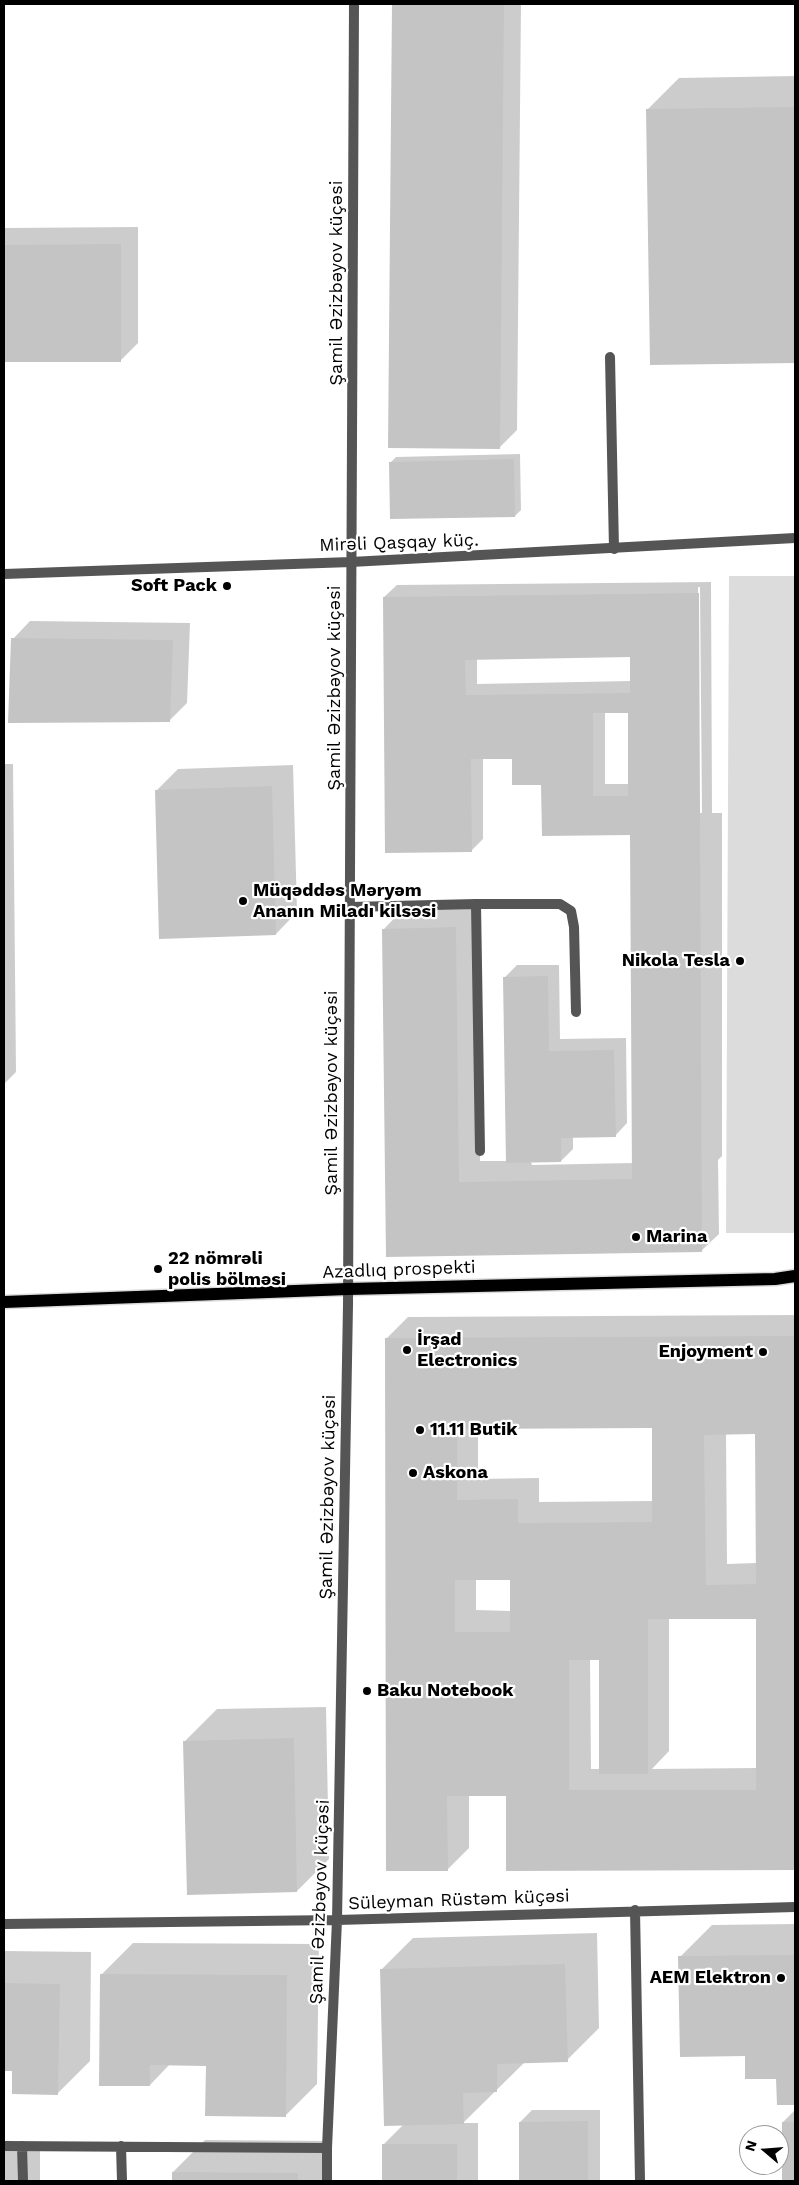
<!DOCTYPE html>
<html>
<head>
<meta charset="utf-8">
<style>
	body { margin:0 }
	#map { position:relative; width:799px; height:2185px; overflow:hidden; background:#fff; font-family:"Work Sans",sans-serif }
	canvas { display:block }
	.frame { position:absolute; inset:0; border:5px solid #000; pointer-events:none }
	.north { position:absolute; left:739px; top:2125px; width:50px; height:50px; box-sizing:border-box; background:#fff; border:1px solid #999; border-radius:50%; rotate:288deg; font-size:14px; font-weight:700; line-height:20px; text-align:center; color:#000 }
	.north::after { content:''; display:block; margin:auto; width:18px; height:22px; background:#000; clip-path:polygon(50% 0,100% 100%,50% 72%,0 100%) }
</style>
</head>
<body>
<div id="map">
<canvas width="799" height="2185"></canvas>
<div class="frame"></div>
<div class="north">N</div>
</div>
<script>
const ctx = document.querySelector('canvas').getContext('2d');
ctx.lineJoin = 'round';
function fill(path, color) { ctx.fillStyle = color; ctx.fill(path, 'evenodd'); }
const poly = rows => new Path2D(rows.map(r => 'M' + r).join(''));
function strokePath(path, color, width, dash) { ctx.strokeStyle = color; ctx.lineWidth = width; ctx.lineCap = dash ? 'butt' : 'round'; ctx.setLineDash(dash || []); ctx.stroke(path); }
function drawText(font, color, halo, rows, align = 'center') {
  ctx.font = font + ' "Work Sans",sans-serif'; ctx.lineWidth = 4.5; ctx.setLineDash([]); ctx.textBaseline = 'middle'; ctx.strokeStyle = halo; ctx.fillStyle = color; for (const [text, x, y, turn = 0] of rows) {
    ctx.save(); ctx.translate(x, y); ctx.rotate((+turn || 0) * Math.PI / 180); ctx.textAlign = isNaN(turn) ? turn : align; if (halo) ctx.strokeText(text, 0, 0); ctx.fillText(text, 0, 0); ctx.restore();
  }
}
fill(poly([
	[729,576,795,576,795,1233,726,1233]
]), '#dcdcdc');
fill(poly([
	[394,4,521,4,517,430,499,448,389,447],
	[795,76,795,361,651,364,647,110,679,78],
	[138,227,138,343,120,361,4,361,4,228],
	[520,454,521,510,515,516,390,463,396,457],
	[711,582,712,813,722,813,722,1156,718,1160,719,1234,701,1251,388,1256,384,929,405,907,477,906,480,1161,507,1161,505,977,517,965,559,965,560,1039,626,1038,627,1123,615,1136,573,1136,573,1149,561,1161,531,1162,532,1165,633,1163,631,836,542,783,513,757,483,758,483,839,471,851,384,597,397,585],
	[698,587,700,587,702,813,699,813],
	[631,656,631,681,477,684,477,659],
	[605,712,629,712,629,784,605,784],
	[30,621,190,623,187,703,169,721,13,639],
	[4,764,13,764,16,1072,4,1084],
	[293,765,297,912,276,934,156,791,178,769],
	[795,1315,795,1869,507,1870,507,1795,469,1795,469,1848,447,1870,386,1339,408,1317],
	[653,1427,653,1501,539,1502,539,1478,478,1479,478,1428],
	[726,1433,756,1433,757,1563,727,1564],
	[476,1579,512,1579,511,1611,476,1610],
	[758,1617,758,1768,652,1769,669,1751,669,1618],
	[590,1658,600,1658,600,1769,591,1769],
	[326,1707,329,1859,297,1891,185,1741,217,1709],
	[795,1924,795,2104,778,2104,778,2078,680,1957,712,1925],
	[597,1933,599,2028,567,2060,525,2062,463,2123,478,2123,478,2181,383,2181,383,2145,403,2125,381,1970,413,1938],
	[133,1943,319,1944,317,2084,285,2116,207,2065,170,2064,150,2085,101,1975],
	[4,1951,91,1952,90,2061,58,2093,14,2069,4,2069],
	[532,2110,600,2110,600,2181,520,2181,520,2122],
	[795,2110,795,2181,783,2181,783,2122],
	[205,2140,330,2141,329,2181,173,2181,173,2172],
	[4,2146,40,2146,40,2181,4,2181]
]), '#0003');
fill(poly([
	[392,4,504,4,500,449,388,448],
	[795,107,795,363,650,365,646,109],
	[121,244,121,362,4,362,4,245],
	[514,459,515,517,390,519,389,462],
	[699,593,702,1252,386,1257,382,929,456,927,459,1182,632,1179,630,835,542,836,541,785,512,785,512,759,471,759,472,852,385,853,383,597],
	[630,657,630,693,466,695,465,660],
	[593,713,628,713,628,796,593,796],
	[11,638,173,640,170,722,8,723],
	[272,786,276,935,159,939,155,790],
	[548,976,549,1051,614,1050,616,1137,561,1138,561,1162,506,1163,503,977],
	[795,1336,795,1870,506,1871,506,1796,447,1796,448,1871,386,1871,385,1338],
	[652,1428,652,1522,518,1523,518,1499,457,1500,457,1429],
	[755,1434,756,1584,706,1585,704,1435],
	[455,1580,510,1580,510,1632,455,1632],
	[648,1619,756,1619,756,1790,569,1790,569,1660,599,1660,599,1774,648,1774],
	[294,1738,297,1892,187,1895,183,1741],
	[795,1955,795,2105,777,2105,776,2079,745,2079,745,2056,680,2057,678,1956],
	[565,1964,568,2062,497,2064,497,2092,463,2093,464,2124,384,2126,380,1969],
	[100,1974,287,1975,286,2117,205,2116,206,2066,150,2065,150,2086,99,2086],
	[4,1983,60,1984,58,2095,12,2094,12,2071,4,2071],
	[588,2121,588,2181,519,2181,519,2122],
	[782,2122,795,2122,795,2181,782,2181],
	[382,2144,457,2144,457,2181,382,2181],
	[172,2172,298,2173,298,2181,172,2181]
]), '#c4c4c4');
const primary = poly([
	[4,1302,348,1289,775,1279,795,1276]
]);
strokePath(primary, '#dbdbdb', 15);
strokePath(poly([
	[610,357,614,549],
	[476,904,480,1151],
	[350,907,476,904,560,904,571,911,574,927,576,1012],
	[4,2146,327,2148],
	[22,2146,23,2181],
	[121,2146,122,2181]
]), '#555', 10);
strokePath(poly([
	[4,574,351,562,795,538],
	[635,1910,640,2181],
	[4,1924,337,1920,795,1907],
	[327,2181,327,2148,337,1920,348,1305,354,4]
]), '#555', 10);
strokePath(primary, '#000', 12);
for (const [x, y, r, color] of [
	[227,586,5,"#000"],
	[243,901,5,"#000"],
	[740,961,5,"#000"],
	[636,1237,5,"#000"],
	[158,1269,5,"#000"],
	[407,1350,5,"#000"],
	[763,1352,5,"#000"],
	[420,1430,5,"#000"],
	[413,1473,5,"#000"],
	[367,1691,5,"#000"],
	[781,1978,5,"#000"]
]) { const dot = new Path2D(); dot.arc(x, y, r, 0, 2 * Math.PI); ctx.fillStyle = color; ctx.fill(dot); strokePath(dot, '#fff', 2); }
drawText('18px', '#000', '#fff', [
	["Şamil Əzizbəyov küçəsi",337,283,-90],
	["Mirəli Qaşqay küç.",399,543,-2],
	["Şamil Əzizbəyov küçəsi",335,688,-90],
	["Şamil Əzizbəyov küçəsi",332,1093,-90],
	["Azadlıq prospekti",399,1270,-2],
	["Şamil Əzizbəyov küçəsi",328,1497,-89],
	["Süleyman Rüstəm küçəsi",459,1900,-2],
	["Şamil Əzizbəyov küçəsi",320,1902,-88]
]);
drawText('bold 18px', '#000', '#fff', [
	["Soft Pack",217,586,"right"],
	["Müqəddəs Məryəm",253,891],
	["Ananın Miladı kilsəsi",253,912],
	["Nikola Tesla",730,961,"right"],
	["Marina",646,1237],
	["22 nömrəli",168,1259],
	["polis bölməsi",168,1280],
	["İrşad",417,1340],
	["Electronics",417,1361],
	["Enjoyment",753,1352,"right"],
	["11.11 Butik",430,1430],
	["Askona",423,1473],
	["Baku Notebook",377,1691],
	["AEM Elektron",771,1978,"right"]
], 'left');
</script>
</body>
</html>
